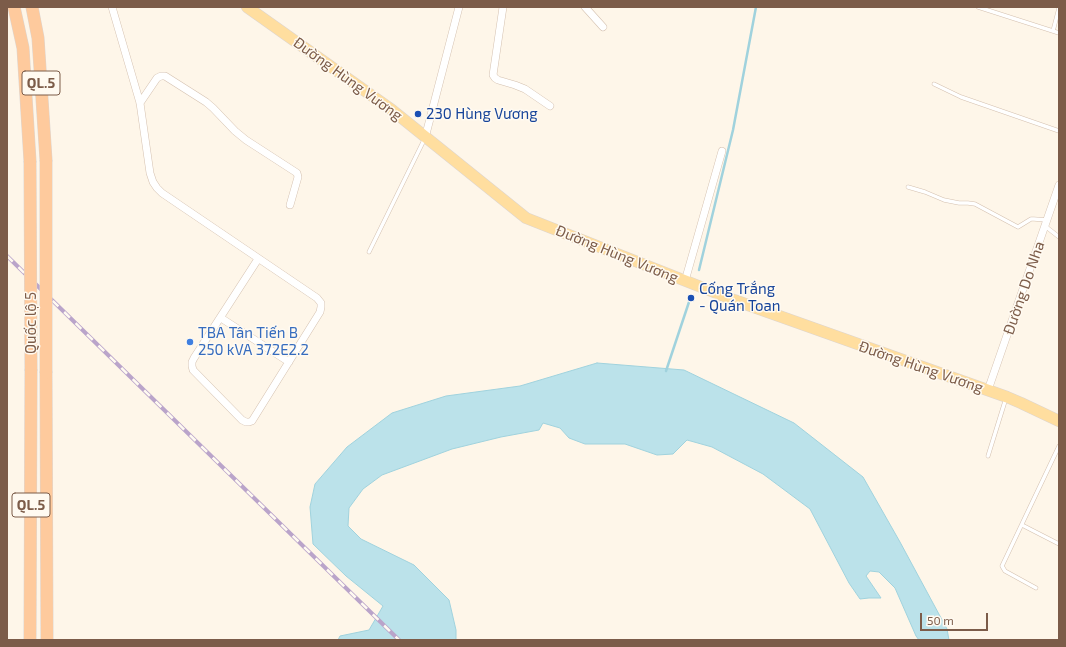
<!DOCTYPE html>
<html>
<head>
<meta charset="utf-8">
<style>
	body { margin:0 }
	#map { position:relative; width:1066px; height:647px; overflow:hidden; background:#fef6e9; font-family:"Exo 2",sans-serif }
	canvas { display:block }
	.frame { position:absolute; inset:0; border:8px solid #7c5c49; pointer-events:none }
	.scale { position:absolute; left:920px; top:613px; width:68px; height:18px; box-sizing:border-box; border:2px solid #7c5c49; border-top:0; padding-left:5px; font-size:12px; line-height:14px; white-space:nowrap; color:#7c5c49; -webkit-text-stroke:3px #fffaf1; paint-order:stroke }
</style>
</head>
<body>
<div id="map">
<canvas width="1066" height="647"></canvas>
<div class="frame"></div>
<div class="scale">50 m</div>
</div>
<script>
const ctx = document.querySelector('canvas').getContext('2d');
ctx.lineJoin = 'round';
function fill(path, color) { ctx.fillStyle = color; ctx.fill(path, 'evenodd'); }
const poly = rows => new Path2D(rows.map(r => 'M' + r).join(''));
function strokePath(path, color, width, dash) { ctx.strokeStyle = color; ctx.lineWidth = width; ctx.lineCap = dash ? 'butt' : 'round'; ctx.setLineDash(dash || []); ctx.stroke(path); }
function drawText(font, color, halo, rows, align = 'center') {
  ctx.font = font + ' "Exo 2",sans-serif'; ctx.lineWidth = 3; ctx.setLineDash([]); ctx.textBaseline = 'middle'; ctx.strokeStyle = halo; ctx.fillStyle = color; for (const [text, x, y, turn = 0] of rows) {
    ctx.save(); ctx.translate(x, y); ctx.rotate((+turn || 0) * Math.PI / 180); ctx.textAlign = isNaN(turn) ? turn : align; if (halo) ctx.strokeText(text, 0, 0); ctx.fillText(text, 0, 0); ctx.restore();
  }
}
const water = poly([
	[597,363,684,370,794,423,863,477,900,542,947,629,949,640,919,640,916,636,895,588,879,572,870,571,866,576,881,598,869,598,860,599,849,583,810,509,763,474,712,447,687,440,673,454,657,455,625,444,585,444,569,438,560,428,543,423,539,430,501,437,452,449,382,475,363,489,349,508,348,526,361,539,414,565,449,600,456,630,456,640,338,640,340,636,369,630,383,606,346,576,313,544,310,507,315,484,347,447,392,413,446,396,520,386,597,363]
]);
fill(water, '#bbe2ea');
strokePath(water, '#a0d2dd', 1);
strokePath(poly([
	[699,270,733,130,756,7],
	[666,371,689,302]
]), '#a0d2dd', 2.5);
const service = poly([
	[978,7,1059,33],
	[1053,31,1059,8],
	[934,84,961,97,1059,131],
	[908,187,925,192,944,200,959,203,968,203,975,204,1018,227,1031,219,1034,219,1047,220],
	[1045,226,1059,237],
	[369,252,425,138],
	[988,456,1006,398],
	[1022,525,1059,544],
	[1036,588,1005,571,1002,566,1059,446]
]);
const minor = poly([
	[112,7,140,103,150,173,153,182,157,188,162,193,317,298,321,303,321,307,320,312,252,421,249,422,246,422,242,420,193,370,192,366,192,362,194,358,258,259],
	[503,7,493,75,495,78,498,80,515,85,525,89,550,106],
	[585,7,603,27],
	[140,103,157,78,161,76,165,76,206,102,213,108,235,131,246,140,297,173,298,177,290,205],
	[425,138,459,7],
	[685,281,722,151],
	[221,318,289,362],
	[988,390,1059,185]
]);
const primary = poly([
	[247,7,392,110,526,218,734,300,1007,397,1021,403,1059,421]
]);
const trunk = poly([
	[14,7,23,48,30,161],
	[32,7,38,38,46,160],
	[46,373,47,640],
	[30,640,31,371]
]);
strokePath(service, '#d4c0af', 4.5);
strokePath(minor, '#d4c0af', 8);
strokePath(primary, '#ddd5d0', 12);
strokePath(trunk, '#ddd5d0', 13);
strokePath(service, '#fff', 3.5);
strokePath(minor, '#fff', 7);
strokePath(primary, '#ffde9f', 11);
strokePath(trunk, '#feca9d', 12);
const rail = poly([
	[7,256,399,640]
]);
strokePath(rail, '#baa4ca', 4);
strokePath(rail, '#fffaf1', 2.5, [8]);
const trunkBridge = poly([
	[46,160,46,373],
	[30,161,31,371]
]);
strokePath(trunkBridge, '#ddd5d0', 13, []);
strokePath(trunkBridge, '#feca9d', 12);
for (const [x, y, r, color] of [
	[418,114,4,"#1a4fb4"],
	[691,298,4,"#1a4fb4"],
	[190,342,4,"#3f7fe0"]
]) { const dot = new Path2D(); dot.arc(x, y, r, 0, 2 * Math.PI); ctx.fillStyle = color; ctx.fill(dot); strokePath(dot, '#fffaf1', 1.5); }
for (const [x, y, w] of [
	[41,83,38],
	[31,505,38]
]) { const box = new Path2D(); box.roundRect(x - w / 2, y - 12, w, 24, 3); ctx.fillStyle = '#fffaf1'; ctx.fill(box); strokePath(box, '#7c5c49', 1); }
drawText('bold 14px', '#7c5c49', null, [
	["QL.5",41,83],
	["QL.5",31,505]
]);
drawText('15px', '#7c5c49', '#fffaf1', [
	["Đường Hùng Vương",348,79,36],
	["Đường Hùng Vương",617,254,22],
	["Đường Do Nha",1024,288,-71],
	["Quốc lộ 5",31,323,-90],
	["Đường Hùng Vương",921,367,19]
]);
drawText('15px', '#164399', '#fffaf1', [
	["230 Hùng Vương",426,114],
	["Cống Trắng",699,289],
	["- Quán Toan",699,306]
], 'left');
drawText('15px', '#366cbe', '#fffaf1', [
	["TBA Tân Tiến B",198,333],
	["250 kVA 372E2.2",198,350]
], 'left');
</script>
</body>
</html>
